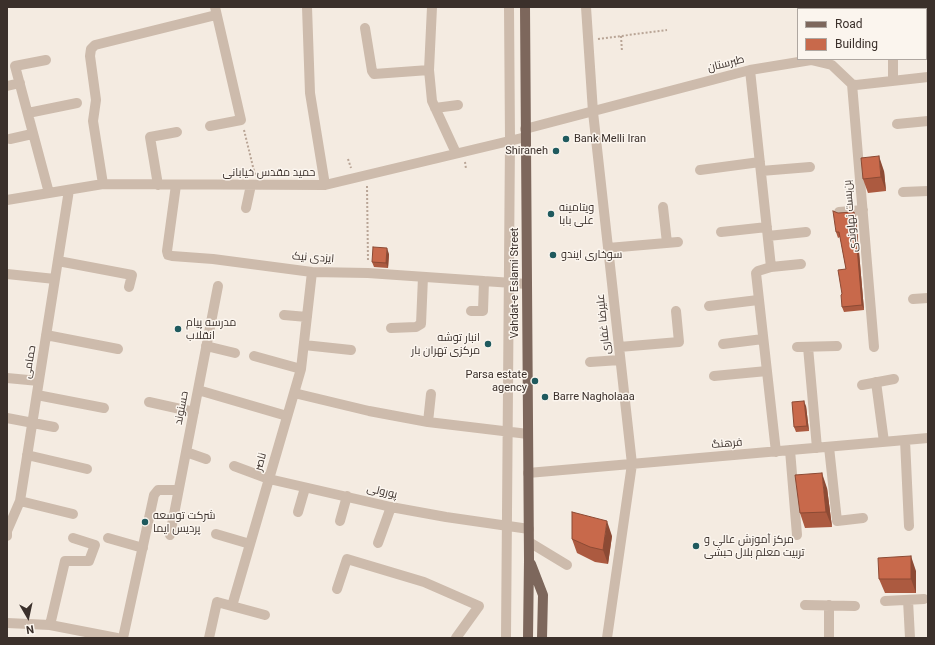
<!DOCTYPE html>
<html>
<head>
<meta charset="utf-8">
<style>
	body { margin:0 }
	#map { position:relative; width:935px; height:645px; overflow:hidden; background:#f4ebe1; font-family:Roboto,sans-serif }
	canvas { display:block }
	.frame { position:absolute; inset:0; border:8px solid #3b302b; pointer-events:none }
	.legend { position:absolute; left:797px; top:8px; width:130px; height:52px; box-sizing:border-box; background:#fbf5ee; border:1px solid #aea6a0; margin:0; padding:5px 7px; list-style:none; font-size:12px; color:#3b302b }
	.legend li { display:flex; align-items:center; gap:8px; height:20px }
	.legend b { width:20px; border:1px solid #aea6a0 }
	.north { position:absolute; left:8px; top:597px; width:40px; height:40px; -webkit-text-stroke:3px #fbf5ee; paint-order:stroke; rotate:171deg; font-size:11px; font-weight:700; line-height:16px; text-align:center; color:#3b302b }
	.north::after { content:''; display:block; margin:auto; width:14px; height:18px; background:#3b302b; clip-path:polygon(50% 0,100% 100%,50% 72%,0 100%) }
</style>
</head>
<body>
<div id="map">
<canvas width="935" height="645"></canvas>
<div class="frame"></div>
<ul class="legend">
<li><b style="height:5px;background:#7d675c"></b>Road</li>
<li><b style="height:11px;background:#c8694b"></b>Building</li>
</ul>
<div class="north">N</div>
</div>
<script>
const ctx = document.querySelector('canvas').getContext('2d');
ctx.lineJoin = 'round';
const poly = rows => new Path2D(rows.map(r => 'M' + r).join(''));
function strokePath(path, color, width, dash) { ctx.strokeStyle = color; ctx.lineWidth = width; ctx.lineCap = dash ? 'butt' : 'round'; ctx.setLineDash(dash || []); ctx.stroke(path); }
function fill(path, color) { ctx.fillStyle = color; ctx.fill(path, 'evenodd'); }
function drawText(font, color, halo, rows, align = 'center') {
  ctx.font = font + ' Roboto,Cairo,sans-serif'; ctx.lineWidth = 3; ctx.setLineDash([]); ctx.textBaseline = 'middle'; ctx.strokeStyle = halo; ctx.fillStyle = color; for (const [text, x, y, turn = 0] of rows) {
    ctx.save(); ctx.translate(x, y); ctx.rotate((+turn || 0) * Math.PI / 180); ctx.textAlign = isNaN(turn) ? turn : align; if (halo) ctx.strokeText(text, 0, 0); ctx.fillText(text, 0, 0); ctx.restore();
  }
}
strokePath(poly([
	[621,36,622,52],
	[598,39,667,30],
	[244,130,255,175],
	[348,159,351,168],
	[465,162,466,169],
	[367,186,368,262]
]), '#b9a596', 2, [2, 2]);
strokePath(poly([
	[307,7,310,93,325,185],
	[432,7,429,70,432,101,456,153],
	[586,7,593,112,632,464,607,638],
	[804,7,804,9],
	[893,9,893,7],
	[365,28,372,71,374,74,429,70],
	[46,60,15,66,49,193],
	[750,70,771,267],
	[893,81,893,59],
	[852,84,874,347],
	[7,86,20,83],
	[435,108,458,105],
	[28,113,77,103],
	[897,124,928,121],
	[210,126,241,120,215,7],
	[525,129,750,70,811,60,832,65,852,84,856,85,928,77],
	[10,139,32,134],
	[700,170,760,162],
	[761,171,810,167],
	[103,184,93,121,96,100,90,56,91,49,95,45,216,15],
	[158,185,150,137,177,132],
	[176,185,167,251,168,255,172,256,213,259,312,272,368,273,527,284],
	[903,192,928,191],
	[7,200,103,184,325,185,526,137],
	[663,207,667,243],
	[246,208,251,185],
	[839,212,863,210],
	[721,232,767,227],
	[768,236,806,232],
	[608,248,678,242],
	[58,261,132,275,129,287],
	[7,274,55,279],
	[913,299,928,298],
	[709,306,758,300],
	[471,311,483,311,484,281],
	[284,315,307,317],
	[391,328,416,327,421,324,423,277],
	[46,335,118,349],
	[723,344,763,339],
	[304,345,351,350],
	[206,346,235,353],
	[619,347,679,342,676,311],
	[797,347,837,346],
	[808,347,817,448],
	[254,356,301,369],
	[590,362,620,360],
	[714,376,767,371],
	[7,378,39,381],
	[876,382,884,442],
	[862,385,894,379],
	[198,390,287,416],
	[294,393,369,411,428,422,528,434],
	[37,395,104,408],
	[149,402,194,412],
	[7,418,54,427],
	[428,422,431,394],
	[905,440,909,526],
	[829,447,837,521,863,518],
	[790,450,797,535],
	[186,452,206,459],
	[776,452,756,273,758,271,771,267,801,264],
	[27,455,87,469],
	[234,466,269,479,391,507,446,517,529,529],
	[528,473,928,438],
	[20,501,73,514],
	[298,512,305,488],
	[340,521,347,496],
	[216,534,250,544],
	[170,535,218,286],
	[7,536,7,531,20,501,69,190],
	[108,538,143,548],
	[529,542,567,565],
	[378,543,391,507],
	[337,589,347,559,424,582,479,606,456,638],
	[908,600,910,638],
	[885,601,924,599],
	[805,605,855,606],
	[829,605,829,638],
	[232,606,301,369,312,272],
	[7,623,50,625,117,638],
	[50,625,65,561,89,561,95,545,73,538],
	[123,638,154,495,158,490,178,490],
	[209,638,217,602,265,615],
	[506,638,510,140,509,7]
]), '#cdbbac', 10);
strokePath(poly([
	[525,7,529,560,528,638],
	[531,564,543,595,542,638]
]), '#7d675c', 10);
fill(poly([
	[884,171,886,191,868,193,863,179],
	[838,213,856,217,864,310,844,312,842,307,842,294,846,269,840,237,838,238,836,232],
	[389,254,388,268,374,267,372,262],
	[806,406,809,431,796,432,794,427],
	[827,488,832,527,805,528,800,513],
	[612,536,608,564,595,562,577,553,572,539],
	[916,571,916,593,885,593,879,579]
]), '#ac5a40');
fill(poly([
	[879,156,884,171,886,191,881,177],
	[854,212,856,217,864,310,862,305],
	[387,248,389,254,388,268,386,263],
	[804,401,806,406,809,431,807,426],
	[822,473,827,488,832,527,826,512],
	[607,521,612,536,608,564,603,550],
	[911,556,916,571,916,593,911,579]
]), '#8c4a34');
const building = poly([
	[879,156,881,177,863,179,861,158,879,156],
	[833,211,838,213,854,212,862,305,842,307,841,295,842,294,838,270,846,269,839,232,836,232,833,211],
	[373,247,387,248,386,263,372,262,373,247],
	[804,401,807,426,794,427,792,402,804,401],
	[822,473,826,512,800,513,795,475,822,473],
	[572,512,607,521,603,550,590,547,572,539,572,512],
	[911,556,911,579,879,579,878,558,911,556]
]);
fill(building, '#c8694b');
strokePath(building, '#8c4a34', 1);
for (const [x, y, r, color] of [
	[566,139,4,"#1f5a5e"],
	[556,151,4,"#1f5a5e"],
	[551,214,4,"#1f5a5e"],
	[553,255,4,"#1f5a5e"],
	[178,329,4,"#1f5a5e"],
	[488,344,4,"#1f5a5e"],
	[535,381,4,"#1f5a5e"],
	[545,397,4,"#1f5a5e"],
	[145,522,4,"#1f5a5e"],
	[696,546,4,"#1f5a5e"]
]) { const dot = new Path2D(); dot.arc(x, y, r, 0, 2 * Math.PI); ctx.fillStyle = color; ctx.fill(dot); strokePath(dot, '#fbf5ee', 1.5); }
drawText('11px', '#3b302b', '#fbf5ee', [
	["طبرستان",726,64,-14],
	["حمید مقدس خیابانی",269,173],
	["بن‌بست نهاوندی",851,216,-95],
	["ایزدی نیک",313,258,4],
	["Vahdat-e Eslami Street",515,283,-90],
	["علیرضا غفاری",604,324,-96],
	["حمامی",30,362,-81],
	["حسنوند",182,408,-79],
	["فرهنگ",727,444,-5],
	["ناصر",261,462,-74],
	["پورولی",382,492,13]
]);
drawText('11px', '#3b302b', '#fbf5ee', [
	["Bank Melli Iran",574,139],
	["Shiraneh",548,151,"right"],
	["ویتامینه",559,208],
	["علی بابا",559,221],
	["سوخاری ایندو",561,255],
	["مدرسه پیام",186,323],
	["انقلاب",186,336],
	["انبار توشه",480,338,"right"],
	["مرکزی تهران بار",480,351,"right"],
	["Parsa estate",527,375,"right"],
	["agency",527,388,"right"],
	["Barre Nagholaaa",553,397],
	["شرکت توسعه",153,516],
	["پردیس ایما",153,529],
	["مرکز آموزش عالی و",704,540],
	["تربیت معلم بلال حبشی",704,553]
], 'left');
</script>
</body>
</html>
